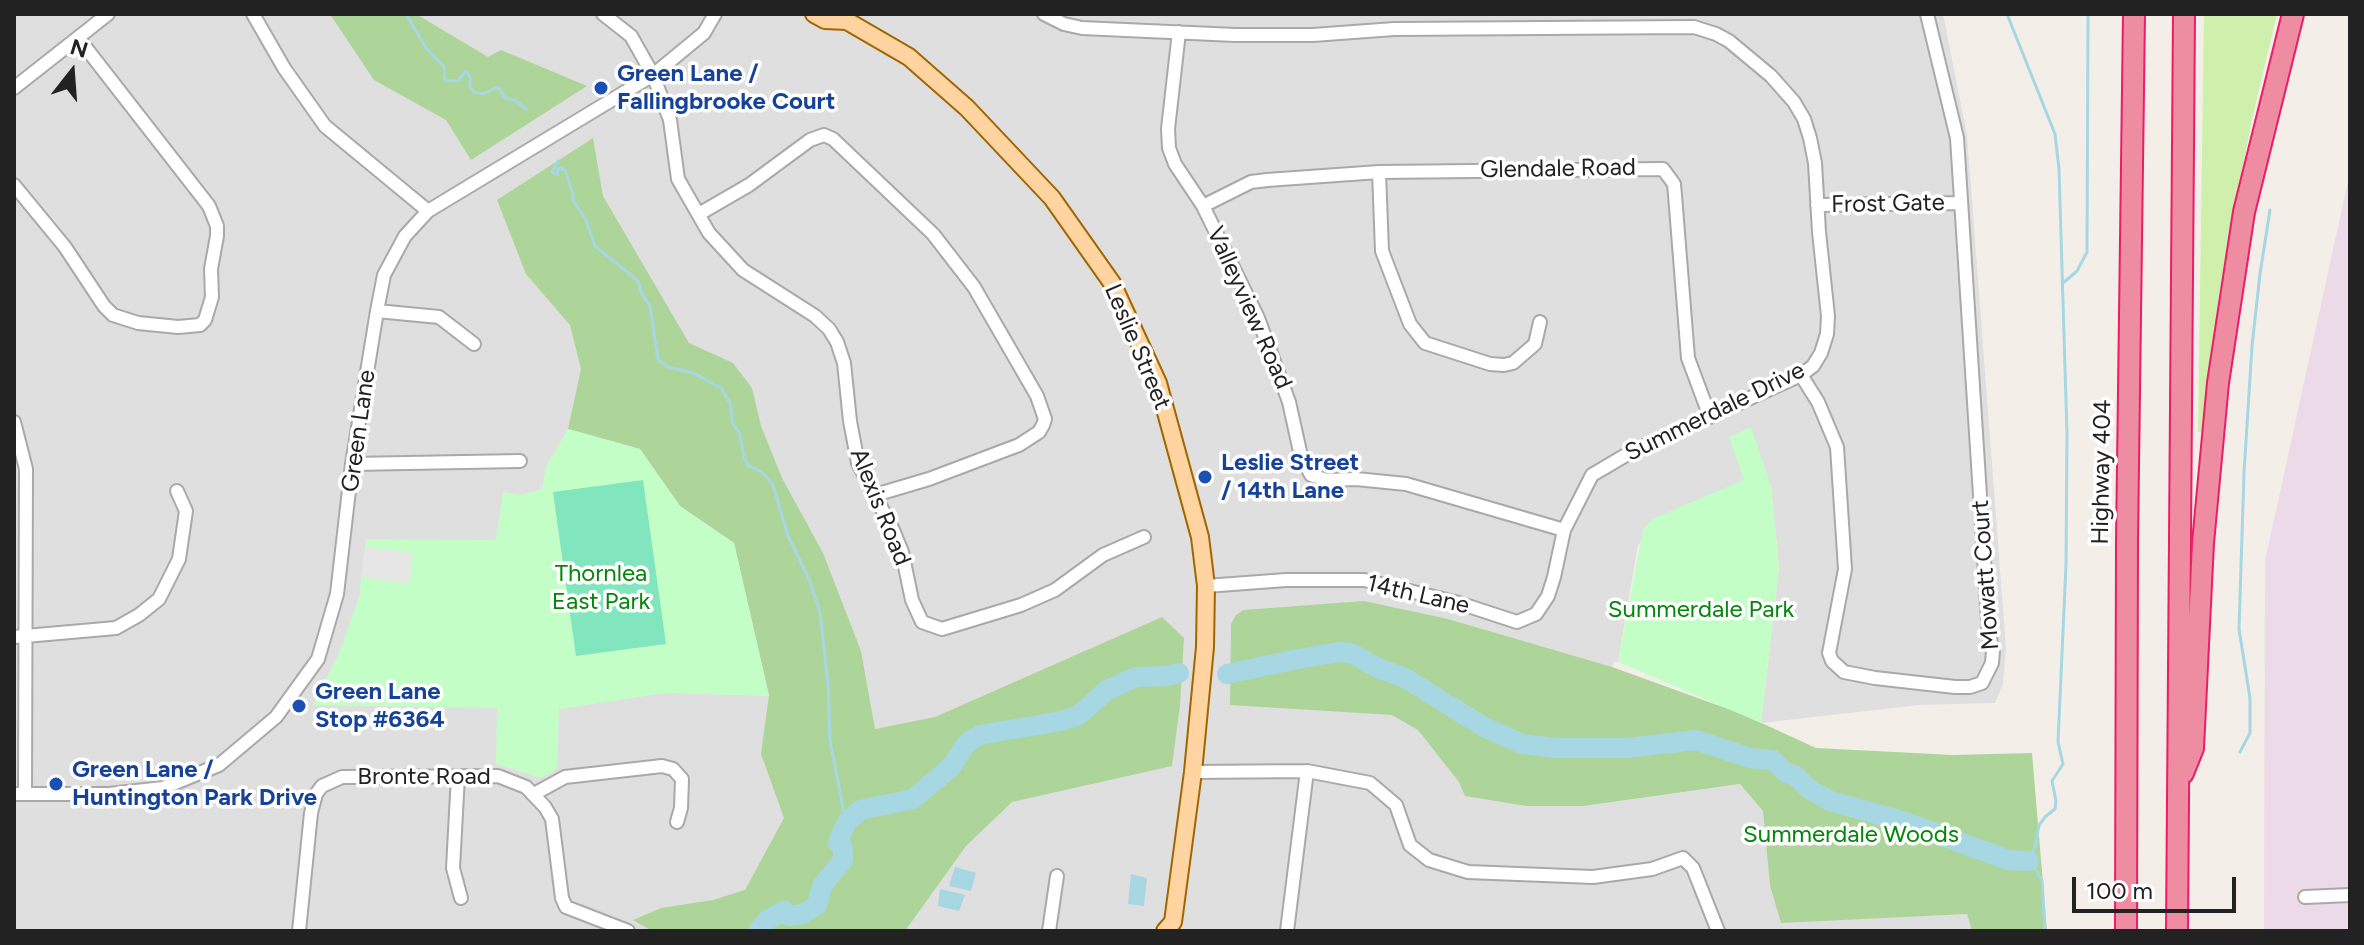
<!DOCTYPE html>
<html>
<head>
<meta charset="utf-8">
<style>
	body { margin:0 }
	#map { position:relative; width:2364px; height:945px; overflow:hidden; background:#f3efe8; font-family:Figtree,sans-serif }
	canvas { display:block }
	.frame { position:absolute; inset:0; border:16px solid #222; pointer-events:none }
	.north { position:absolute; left:32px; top:32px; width:80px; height:80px; -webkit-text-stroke:6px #fff; paint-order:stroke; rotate:17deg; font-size:22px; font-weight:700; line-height:32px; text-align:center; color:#222 }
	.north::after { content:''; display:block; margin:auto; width:28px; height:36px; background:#222; clip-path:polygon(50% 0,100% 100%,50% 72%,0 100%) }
	.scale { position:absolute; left:2072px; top:877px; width:164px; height:36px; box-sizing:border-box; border:4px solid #222; border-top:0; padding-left:10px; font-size:24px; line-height:28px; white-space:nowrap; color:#222; -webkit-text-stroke:6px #fff; paint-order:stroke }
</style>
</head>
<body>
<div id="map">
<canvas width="2364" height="945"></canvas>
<div class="frame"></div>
<div class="north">N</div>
<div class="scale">100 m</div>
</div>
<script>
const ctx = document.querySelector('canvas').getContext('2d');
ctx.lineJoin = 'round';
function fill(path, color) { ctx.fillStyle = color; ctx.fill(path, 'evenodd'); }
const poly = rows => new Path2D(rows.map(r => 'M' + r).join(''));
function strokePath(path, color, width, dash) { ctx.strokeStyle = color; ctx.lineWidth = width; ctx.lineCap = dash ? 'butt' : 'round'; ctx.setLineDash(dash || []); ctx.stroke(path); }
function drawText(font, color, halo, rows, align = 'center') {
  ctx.font = font + ' Figtree,sans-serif'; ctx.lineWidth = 7; ctx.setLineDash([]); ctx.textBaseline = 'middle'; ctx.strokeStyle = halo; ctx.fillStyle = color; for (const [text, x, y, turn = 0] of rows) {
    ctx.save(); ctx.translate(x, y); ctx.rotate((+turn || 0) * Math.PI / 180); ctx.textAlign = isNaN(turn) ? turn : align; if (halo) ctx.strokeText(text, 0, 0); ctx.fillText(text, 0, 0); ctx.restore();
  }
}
fill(poly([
	[14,14,1943,14,1967,135,2006,648,2003,684,1995,703,1919,705,1761,723,1779,567,1771,486,1744,480,1638,545,1618,662,1614,662,1612,667,1585,806,1740,784,1763,811,1770,886,1781,922,1967,914,1972,931,14,931]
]), '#e0dfdf');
fill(poly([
	[2350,172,2350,931,2264,931,2265,561]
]), '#ecdae9');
fill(poly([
	[2204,14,2277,14,2252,119,2219,294,2205,432,2198,432]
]), '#cfefac');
fill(poly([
	[330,14,416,14,488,57,501,50,587,86,471,160,446,120,374,80],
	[593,138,603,196,689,343,733,363,752,388,761,426,782,478,823,553,861,651,875,729,935,717,1162,617,1184,638,1180,705,1172,766,1012,802,966,846,905,931,652,931,633,920,661,908,713,900,745,890,784,818,761,754,769,695,734,543,680,506,640,449,568,429,581,369,570,325,526,274,497,200],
	[1364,601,1448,619,1612,667,1742,714,1816,748,1953,755,2032,753,2047,931,1972,931,1967,914,1781,923,1770,886,1763,811,1740,784,1584,806,1526,806,1465,796,1459,782,1418,730,1392,715,1230,705,1231,624,1236,615,1243,610]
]), '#add59a');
fill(poly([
	[1751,427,1771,486,1779,567,1761,723,1618,662,1643,529,1652,519,1744,480,1729,437],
	[568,429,640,449,680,506,734,543,769,696,665,693,559,709,557,768,541,778,496,764,497,708,313,705,340,651,359,597,366,539,496,540,503,492,521,495,542,489,546,466]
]), '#c4fec7');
fill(poly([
	[643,480,666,644,576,656,553,492]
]), '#81e6bd');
fill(poly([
	[365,547,413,553,409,584,361,577]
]), '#e6e6e6');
fill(poly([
	[955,867,976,873,971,891,949,886],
	[1131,874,1147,878,1144,906,1128,904],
	[940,889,965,895,959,911,938,906]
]), '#a6d7e3');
strokePath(poly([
	[406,14,426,48,444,67,445,80,458,81,466,71,470,77,470,87,474,92,483,94,498,87,505,98,515,100,527,110],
	[2007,14,2055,134,2059,169,2067,435,2066,565,2058,742,2063,764,2052,781,2056,801,2055,809,2046,816,2039,825,2035,847,2029,861,2042,880,2045,931],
	[558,161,552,172,557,175,559,168,565,170,573,194,573,200,585,218,595,246,638,281,641,292,650,306,658,360,668,367,694,373,721,388,730,403,733,424,740,434,744,458,749,466,762,472,773,485,788,536,809,579,820,612,828,684,830,740,846,823],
	[2063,283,2077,271,2087,252,2088,14],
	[2240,752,2250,733,2250,698,2239,629,2244,473,2252,346,2260,274,2270,210]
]), '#a6d7e3', 3);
strokePath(poly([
	[1227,674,1293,660,1338,652,1351,653,1378,668,1405,678,1484,727,1522,744,1555,748,1627,748,1696,740,1750,758,1773,760,1785,772,1796,776,1808,788,1830,801,1902,821,2008,860,2029,861],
	[758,931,767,920,784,911,789,916,803,914,817,905,822,886,843,860,843,848,838,843,846,823,860,810,913,799,951,767,966,744,979,735,1061,721,1079,715,1107,690,1136,677,1167,676,1179,673]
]), '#a6d7e3', 20);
const minor = poly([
	[253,14,284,68,325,126,428,211],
	[603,14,631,36,653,75,670,120,678,179,709,233,743,270,815,316,829,329,837,342,844,363,850,421,858,463,893,530,902,552,912,600,922,622,942,629,1021,605,1055,590,1103,555,1144,537],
	[1044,14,1064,24,1082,28,1235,35,1313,35,1394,29,1694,27,1716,34,1729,41,1771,76,1794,102,1804,119,1810,138,1815,163,1819,232,1828,316,1827,334,1821,353,1813,366,1801,375,1631,452,1592,475,1564,530,1554,577,1548,596,1536,614,1517,622,1459,603,1364,580,1286,580,1206,586],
	[1179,32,1168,129,1169,148,1175,164,1203,206,1258,318,1289,402,1301,456,1311,475,1326,480,1356,479,1406,484,1564,530],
	[14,88,108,14],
	[1379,172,1382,251,1410,324,1425,343,1490,364,1504,365,1513,363,1535,344,1540,322],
	[14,185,65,247,104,306,113,315,138,323,178,327,200,325,205,320,212,297,211,269,217,236,217,226,209,206,79,39],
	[1817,205,1960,203],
	[1203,206,1251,182,1267,180,1379,172,1663,169,1674,184,1675,195,1688,358,1710,417],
	[699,214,749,185,810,140,824,135,833,139,933,234,974,287,1037,396,1045,419,1043,425,1039,432,1019,445,929,479,875,495],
	[377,311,439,317,474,344],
	[1801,375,1818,402,1837,447,1845,569,1829,653,1832,661,1844,672,1875,678,1955,687,1970,687,1982,683,1992,663,1993,651,1989,635,1957,138,1927,14],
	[14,422,26,469,25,794],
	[352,464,520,461],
	[14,637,116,628,139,615,159,599,179,559,186,511,177,491],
	[1193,772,1307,771,1370,783,1396,805,1410,845,1429,860,1468,872,1593,877,1652,869,1683,858,1693,868,1718,931],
	[458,776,453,868,461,898],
	[14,794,109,794,163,788,219,765,276,717,318,659,337,594,352,464,377,311,384,275,405,236,428,211,653,75,704,33,715,14],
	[534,794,565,777,662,766,673,769,682,779,681,808,677,822],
	[2305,897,2350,895],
	[299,931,311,813,316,794,322,786,342,777,498,776,526,787,545,807,552,819,562,898,566,907,628,931],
	[1049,931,1057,876],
	[1287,931,1307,771]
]);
const major = poly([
	[814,14,825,20,847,21,909,57,967,108,1052,198,1112,283,1158,383,1200,537,1206,586,1205,647,1193,772,1173,922,1165,931]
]);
const highway = poly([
	[2183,773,2193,748,2203,543,2218,383,2244,212,2293,14],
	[2126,931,2127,541,2134,14],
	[2177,931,2184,14]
]);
strokePath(minor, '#a9a9a9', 16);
strokePath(major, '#a06700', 20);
strokePath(highway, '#e91d68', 24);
strokePath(minor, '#fff', 12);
strokePath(major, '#ffd4a1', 16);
strokePath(highway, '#ee8ca1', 20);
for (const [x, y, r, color] of [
	[601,88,8,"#1a4fb4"],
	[1205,477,8,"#1a4fb4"],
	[299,706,8,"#1a4fb4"],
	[56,784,8,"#1a4fb4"]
]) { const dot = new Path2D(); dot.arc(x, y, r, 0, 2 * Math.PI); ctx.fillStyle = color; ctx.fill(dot); strokePath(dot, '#fff', 3); }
drawText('bold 24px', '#164399', '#fff', [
	["Green Lane /",617,74],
	["Fallingbrooke Court",617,102],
	["Leslie Street",1221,463],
	["/ 14th Lane",1221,491],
	["Green Lane",315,692],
	["Stop #6364",315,720],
	["Green Lane /",72,770],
	["Huntington Park Drive",72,798]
], 'left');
drawText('24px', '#222', '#fff', [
	["Glendale Road",1558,169,-1],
	["Frost Gate",1888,204,-1],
	["Valleyview Road",1249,308,66],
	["Leslie Street",1137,347,67],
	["Summerdale Drive",1715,412,-26],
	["Green Lane",359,431,-82],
	["Highway 404",2102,472,-89],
	["Alexis Road",880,507,68],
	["Mowatt Court",1986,575,-94],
	["14th Lane",1418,595,13],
	["Bronte Road",424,777]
]);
drawText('24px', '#04860b', '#fff', [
	["Thornlea",601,574],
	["East Park",601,602],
	["Summerdale Park",1701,610],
	["Summerdale Woods",1851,835]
]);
</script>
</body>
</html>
